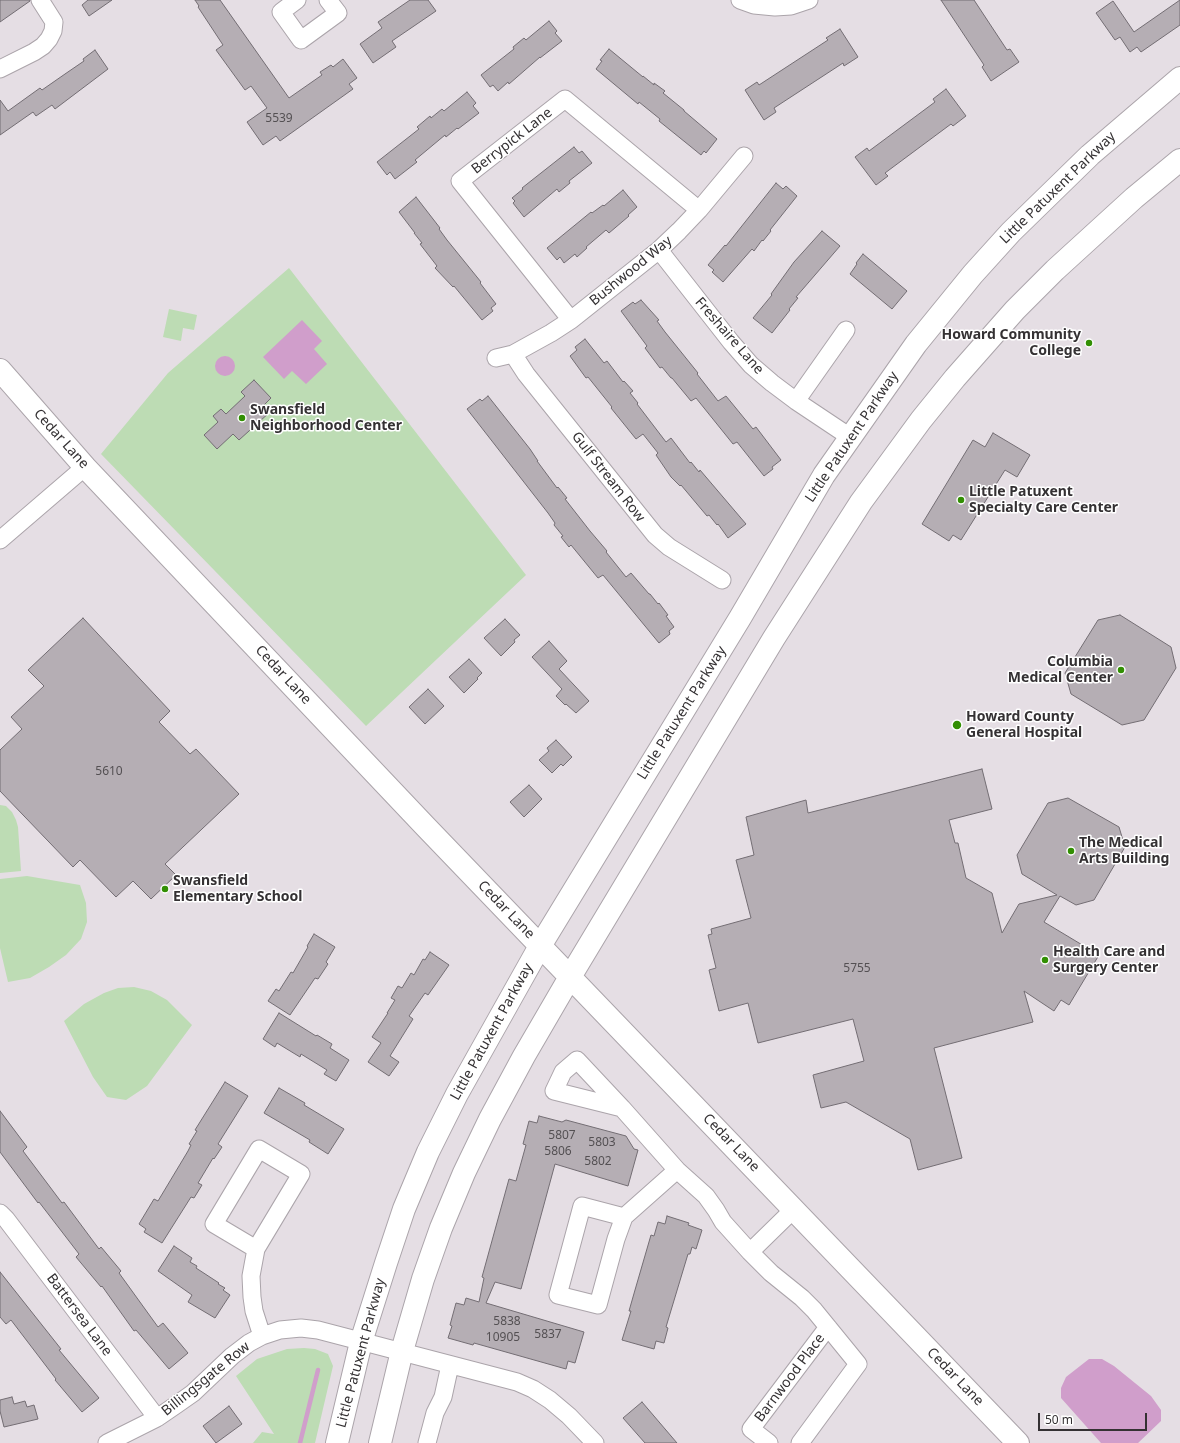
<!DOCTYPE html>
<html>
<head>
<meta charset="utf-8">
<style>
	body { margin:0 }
	#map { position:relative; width:1180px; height:1443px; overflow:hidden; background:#e5dee4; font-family:"Noto Sans",sans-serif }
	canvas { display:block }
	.scale { position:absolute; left:1038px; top:1413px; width:109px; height:18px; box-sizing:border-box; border:2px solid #343133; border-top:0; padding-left:5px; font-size:12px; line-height:14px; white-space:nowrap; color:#343133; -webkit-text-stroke:3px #fff; paint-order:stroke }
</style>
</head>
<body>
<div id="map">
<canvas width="1180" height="1443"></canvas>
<div class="scale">50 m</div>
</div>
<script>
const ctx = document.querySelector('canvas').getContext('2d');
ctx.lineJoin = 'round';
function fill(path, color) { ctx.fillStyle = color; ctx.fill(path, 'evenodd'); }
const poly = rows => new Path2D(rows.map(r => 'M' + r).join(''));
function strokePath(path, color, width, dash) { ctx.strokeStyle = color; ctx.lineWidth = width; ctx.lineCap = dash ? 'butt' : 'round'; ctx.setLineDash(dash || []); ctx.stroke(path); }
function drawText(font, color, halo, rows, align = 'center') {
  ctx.font = font + ' "Noto Sans",sans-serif'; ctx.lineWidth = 3; ctx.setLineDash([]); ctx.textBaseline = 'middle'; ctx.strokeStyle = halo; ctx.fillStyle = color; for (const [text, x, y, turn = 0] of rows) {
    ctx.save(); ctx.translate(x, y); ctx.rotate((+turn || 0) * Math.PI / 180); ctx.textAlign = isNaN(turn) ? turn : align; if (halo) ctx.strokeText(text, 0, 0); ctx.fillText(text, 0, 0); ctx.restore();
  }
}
fill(poly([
	[289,268,526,575,366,726,101,454,168,373],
	[169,309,197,315,194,330,183,328,181,341,163,337],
	[0,805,6,806,12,812,16,820,18,827,21,871,0,873],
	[27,876,80,885,86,903,87,922,81,939,66,955,49,967,30,978,8,982,0,948,0,879],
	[134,987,151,991,167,1000,192,1025,147,1086,126,1100,107,1097,93,1077,64,1021,84,1004,104,993,118,988],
	[304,1348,315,1349,328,1354,333,1366,315,1443,253,1443,262,1432,274,1434,236,1376,257,1359,287,1349]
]), '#bddcb4');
fill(poly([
	[302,320,322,341,314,349,327,364,306,384,292,371,284,379,263,357],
	'215 366a10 10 0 1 1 20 0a10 10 0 1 1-20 0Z',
	[1089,1359,1102,1359,1114,1366,1151,1396,1161,1410,1161,1421,1138,1443,1101,1443,1061,1398,1061,1388,1066,1377]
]), '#d09ecb');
strokePath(poly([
	[300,1443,318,1370]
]), '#d09ecb', 4.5);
const building = poly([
	[0,0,30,0,30,1,0,22,0,0],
	[88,0,112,0,89,16,82,5,88,0],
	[195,0,220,0,289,98,322,75,320,72,331,65,333,67,343,59,357,78,349,84,353,89,280,141,276,136,263,145,247,122,267,108,251,86,245,90,216,50,223,45,198,7,199,6,195,0],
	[410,0,428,0,436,11,392,41,396,47,373,63,360,44,382,28,378,22,410,0],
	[941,0,974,0,1007,50,1010,49,1019,62,991,81,982,67,984,65,941,0],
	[1180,0,1180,25,1141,52,1137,47,1130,52,1120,37,1115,40,1096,13,1113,1,1134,32,1180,0],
	[549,21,557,31,555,33,562,41,540,58,540,57,509,84,508,82,498,91,493,85,490,87,481,75,514,49,513,47,524,38,526,40,549,21],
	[840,29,858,57,844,66,843,63,774,108,776,112,764,120,745,90,757,82,759,85,828,40,826,38,840,29],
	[609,49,643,77,643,76,654,85,654,83,665,91,663,93,684,110,684,111,717,139,706,153,704,151,701,155,690,146,659,121,660,119,639,102,638,104,596,69,602,61,600,60,609,49],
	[95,50,108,69,55,109,52,105,36,116,33,112,0,135,0,100,8,111,40,88,42,90,65,74,84,61,83,59,95,50],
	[946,89,966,116,953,126,951,124,885,173,888,176,876,185,855,157,867,148,869,151,935,102,933,99,946,89],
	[467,92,476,103,473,106,479,113,458,129,457,128,446,137,445,135,415,160,417,162,395,179,390,172,387,175,377,162,419,129,417,127,430,116,431,118,442,109,444,111,467,92],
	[574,147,579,153,582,151,592,163,569,181,570,183,559,192,557,189,524,217,513,203,515,201,512,198,523,189,522,188,574,147],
	[776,183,783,189,786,186,797,196,770,230,771,231,763,241,762,240,754,251,752,249,723,282,712,272,714,270,708,265,725,245,726,246,776,183],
	[623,190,637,207,628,215,629,216,609,233,606,230,586,247,587,248,577,257,575,254,564,263,560,257,557,260,547,248,591,212,592,213,603,205,604,206,623,190],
	[416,197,440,228,439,229,447,240,481,282,480,283,496,304,491,308,493,311,482,320,454,286,453,287,435,268,437,266,420,244,422,243,414,233,415,233,399,212,416,197],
	[822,231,840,246,796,297,798,298,789,309,790,310,772,333,753,318,772,295,771,294,794,262,822,231],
	[863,254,907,291,892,309,850,274,857,264,856,263,863,254],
	[641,300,659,320,657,321,665,332,698,373,697,374,718,401,726,396,753,429,756,427,781,460,772,467,773,469,764,476,737,442,733,444,696,398,691,401,672,378,671,378,662,367,660,368,645,348,647,346,621,311,633,302,635,304,641,300],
	[585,339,604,363,607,361,623,382,624,381,633,391,630,393,638,403,637,404,666,442,671,438,690,463,691,462,699,472,700,470,746,524,728,538,718,524,717,525,709,515,707,516,681,485,680,486,671,477,656,455,658,453,643,434,636,439,611,408,612,407,588,377,586,378,570,356,577,350,575,347,585,339],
	[254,380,271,398,264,405,270,412,239,440,233,434,217,449,204,435,218,422,213,416,221,409,226,414,245,396,241,392,254,380],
	[488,396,530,449,538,461,537,461,557,488,558,487,567,498,565,499,590,531,607,551,606,552,626,577,631,573,649,594,650,594,658,604,659,603,668,615,666,616,674,627,669,631,670,634,659,643,603,575,598,578,571,545,569,547,561,537,563,536,554,525,555,523,548,513,467,409,480,399,482,401,488,396],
	[993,433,1030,455,1017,477,1005,470,961,540,953,535,949,541,922,524,973,440,985,447,993,433],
	[1120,615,1171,647,1176,668,1144,720,1122,725,1071,694,1065,673,1098,620,1120,615],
	[83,618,170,711,159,722,190,754,196,749,239,794,165,864,176,875,151,899,133,881,116,897,80,860,73,867,0,791,0,750,22,729,11,717,44,686,28,670,83,618],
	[505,619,520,635,514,640,515,642,501,656,484,638,505,619],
	[549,641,567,661,559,669,589,701,576,713,566,704,565,705,556,696,562,689,532,657,549,641],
	[469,659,482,673,477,678,478,679,464,693,449,677,469,659],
	[428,689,444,706,425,724,409,707,428,689],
	[556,740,572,757,563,766,561,764,552,773,539,760,549,751,547,748,556,740],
	[982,769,992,809,949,820,955,843,958,843,966,878,992,893,1002,933,1019,904,1057,895,1022,874,1017,855,1048,803,1068,798,1119,827,1125,847,1094,900,1076,905,1060,896,1044,922,1099,955,1069,1005,1061,1000,1054,1011,1024,991,1033,1022,934,1048,962,1158,918,1170,910,1139,846,1102,821,1108,813,1075,864,1061,853,1019,758,1043,748,1003,719,1011,709,970,716,968,708,935,712,934,711,929,751,918,736,860,754,855,746,817,806,800,808,813,982,769],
	[529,785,542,799,524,817,510,802,529,785],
	[314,934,335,947,326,962,328,964,318,979,315,978,290,1015,268,1001,276,989,279,991,291,972,293,973,308,947,307,946,314,934],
	[430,952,449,965,428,995,425,993,409,1016,413,1019,390,1056,399,1062,389,1076,368,1062,381,1043,372,1037,388,1013,387,1013,395,1000,391,998,398,986,402,988,411,973,414,975,423,959,425,960,430,952],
	[279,1013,316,1036,317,1035,332,1044,330,1048,349,1060,336,1081,324,1074,327,1070,301,1054,300,1057,277,1043,275,1047,263,1039,279,1013],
	[225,1082,248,1096,218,1144,222,1147,214,1159,213,1158,198,1183,202,1185,194,1198,191,1197,162,1243,144,1232,146,1229,139,1224,154,1199,158,1201,188,1151,191,1145,189,1144,197,1131,195,1130,225,1082],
	[279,1088,305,1103,304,1105,344,1129,328,1154,309,1142,310,1140,264,1113,279,1088],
	[0,1111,27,1147,23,1151,62,1203,64,1202,99,1249,101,1247,121,1271,119,1273,158,1327,163,1323,188,1353,169,1369,136,1330,134,1331,102,1286,101,1287,76,1257,79,1254,39,1202,38,1203,0,1152,0,1111],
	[539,1116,562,1122,566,1120,626,1136,634,1149,638,1150,628,1186,555,1164,521,1289,495,1282,486,1303,584,1332,575,1363,568,1361,566,1369,474,1343,473,1345,448,1338,452,1326,450,1325,456,1303,464,1305,466,1298,479,1302,484,1278,482,1277,509,1179,516,1181,526,1145,523,1144,529,1121,537,1123,539,1116],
	[667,1216,689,1223,688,1225,702,1230,696,1249,692,1247,690,1254,688,1254,666,1327,668,1328,664,1343,656,1341,654,1349,622,1340,631,1311,629,1311,635,1290,651,1235,654,1236,658,1222,665,1224,667,1216],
	[174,1246,192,1258,190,1262,197,1266,196,1268,219,1283,218,1284,225,1288,223,1290,230,1295,215,1318,188,1302,192,1295,158,1271,174,1246],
	[0,1272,61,1349,59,1350,99,1398,82,1412,55,1380,56,1379,11,1320,6,1324,0,1317,0,1272],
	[12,1397,14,1404,25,1401,27,1407,34,1405,38,1419,4,1427,0,1411,0,1400,12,1397],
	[642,1402,677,1443,645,1443,623,1418,642,1402],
	[229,1406,242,1424,216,1443,203,1426,229,1406]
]);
fill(building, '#b5aeb4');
strokePath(building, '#736d73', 1);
const street = poly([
	[297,0,281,12,301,40,338,13,328,0],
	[740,0,754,5,775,7,791,6,809,0],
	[0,69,34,52,43,46,49,39,53,31,54,22,40,0],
	[659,250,731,342,751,365,772,383,796,401,850,437],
	[571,320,460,181,565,99,699,210],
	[513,354,526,374,655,535,669,547,722,580],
	[496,358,513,354,551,333,571,320,659,250,679,231,699,210,744,156],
	[796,401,846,330],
	[0,540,85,467],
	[622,1108,554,1091,563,1072,577,1060,622,1108,677,1170,706,1196,716,1210,723,1222,750,1252,771,1273,802,1298,814,1310,858,1364,800,1443],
	[0,1213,6,1219,157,1418],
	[624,1217,582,1206,558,1295,598,1305,616,1239,624,1217,677,1170],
	[256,1249,301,1174,259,1149,214,1224,256,1249,251,1276,252,1297,254,1311,262,1336],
	[750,1252,794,1209],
	[107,1443,157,1418,176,1405,193,1393,232,1356,249,1343,262,1336,280,1330,301,1328,318,1330,517,1382,533,1389,550,1400,569,1416,595,1443],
	[427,1443,435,1413,443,1397,450,1365],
	[769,1443,751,1429,828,1327]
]);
const secondary = poly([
	[0,370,85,467,425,826,1018,1443],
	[337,1443,361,1342,386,1263,404,1209,428,1152,457,1094,540,946,740,618,824,475,916,344,973,274,1011,232,1090,155,1180,78],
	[380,1443,402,1351,423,1279,441,1228,464,1173,490,1119,524,1056,570,977,774,638,861,502,921,420,955,378,1015,310,1055,270,1134,198,1180,160]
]);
strokePath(street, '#aba4aa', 19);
strokePath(secondary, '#aba4aa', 24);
strokePath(street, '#fff', 17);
strokePath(secondary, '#fff', 22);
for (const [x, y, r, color] of [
	[1089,343,4,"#328f03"],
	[242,418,4,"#328f03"],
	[961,500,4,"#328f03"],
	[1121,670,4,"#328f03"],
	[957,725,5,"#328f03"],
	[1071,851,4,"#328f03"],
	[165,889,4,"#328f03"],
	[1045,960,4,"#328f03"]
]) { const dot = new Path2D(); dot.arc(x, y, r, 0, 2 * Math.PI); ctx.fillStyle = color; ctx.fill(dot); strokePath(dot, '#fff', 1.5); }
drawText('12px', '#545053', null, [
	["5539",279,119],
	["5610",109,772],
	["5755",857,969],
	["5807",562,1136],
	["5803",602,1143],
	["5806",558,1152],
	["5802",598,1162],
	["5838",507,1322],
	["5837",548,1335],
	["10905",503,1338]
]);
drawText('14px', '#343133', '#fff', [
	["Berrypick Lane",512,141,-38],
	["Little Patuxent Parkway",1058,188,-44],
	["Bushwood Way",631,271,-39],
	["Freshaire Lane",729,336,49],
	["Little Patuxent Parkway",852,437,-56],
	["Cedar Lane",61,439,48],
	["Gulf Stream Row",608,477,52],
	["Cedar Lane",283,675,47],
	["Little Patuxent Parkway",682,713,-58],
	["Cedar Lane",506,910,46],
	["Little Patuxent Parkway",492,1032,-61],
	["Cedar Lane",731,1143,46],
	["Battersea Lane",79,1315,53],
	["Little Patuxent Parkway",361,1353,-75],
	["Cedar Lane",955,1377,46],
	["Barnwood Place",790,1378,-53],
	["Billingsgate Row",206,1379,-39]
]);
drawText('bold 14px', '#343133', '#fff', [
	["Howard Community",1081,335,"right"],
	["College",1081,351,"right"],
	["Swansfield",250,410],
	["Neighborhood Center",250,426],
	["Little Patuxent",969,492],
	["Specialty Care Center",969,508],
	["Columbia",1113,662,"right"],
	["Medical Center",1113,678,"right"],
	["Howard County",966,717],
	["General Hospital",966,733],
	["The Medical",1079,843],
	["Arts Building",1079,859],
	["Swansfield",173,881],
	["Elementary School",173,897],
	["Health Care and",1053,952],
	["Surgery Center",1053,968]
], 'left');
</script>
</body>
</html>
